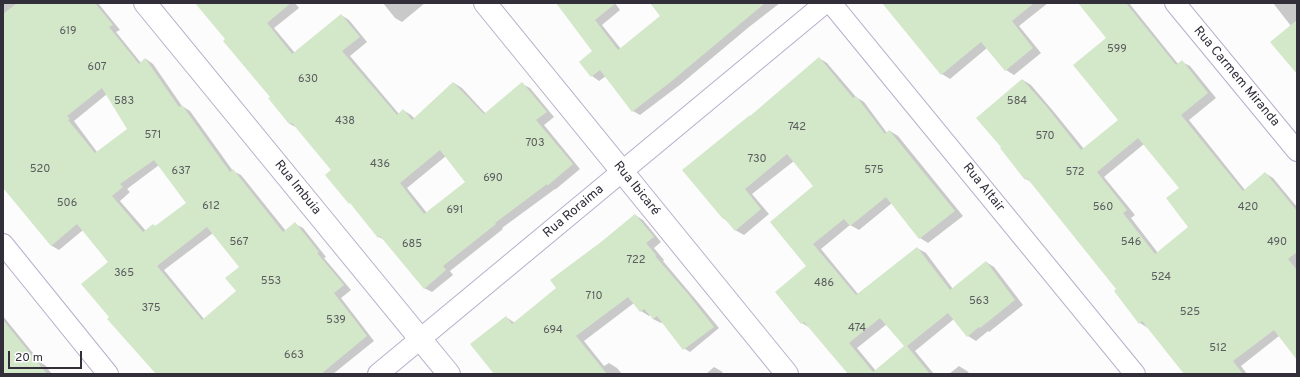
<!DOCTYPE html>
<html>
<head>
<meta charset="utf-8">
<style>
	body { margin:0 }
	#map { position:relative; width:1300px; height:377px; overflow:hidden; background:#fcfcfc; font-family:Overpass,sans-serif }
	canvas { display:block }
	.frame { position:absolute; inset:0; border:4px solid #322e3a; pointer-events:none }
	.scale { position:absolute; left:8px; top:351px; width:74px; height:18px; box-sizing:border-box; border:2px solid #322e3a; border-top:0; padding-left:5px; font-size:12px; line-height:14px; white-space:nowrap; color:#322e3a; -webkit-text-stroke:3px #fff; paint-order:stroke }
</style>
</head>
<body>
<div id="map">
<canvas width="1300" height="377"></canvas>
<div class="frame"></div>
<div class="scale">20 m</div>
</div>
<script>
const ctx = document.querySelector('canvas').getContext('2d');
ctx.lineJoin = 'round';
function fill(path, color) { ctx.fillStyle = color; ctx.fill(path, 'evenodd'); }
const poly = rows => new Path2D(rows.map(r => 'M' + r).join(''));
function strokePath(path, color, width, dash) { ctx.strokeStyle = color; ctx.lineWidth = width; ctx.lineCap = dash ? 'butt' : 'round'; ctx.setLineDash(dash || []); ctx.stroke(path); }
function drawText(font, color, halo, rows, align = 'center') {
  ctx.font = font + ' Overpass,sans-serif'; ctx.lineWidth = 4; ctx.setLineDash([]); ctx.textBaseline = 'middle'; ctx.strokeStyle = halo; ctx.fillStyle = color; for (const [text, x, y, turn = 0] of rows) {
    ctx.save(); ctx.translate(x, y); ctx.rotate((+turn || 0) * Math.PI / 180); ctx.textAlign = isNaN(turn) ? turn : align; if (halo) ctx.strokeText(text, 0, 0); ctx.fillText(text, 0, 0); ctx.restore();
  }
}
fill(poly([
	[3,3,98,3,120,30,116,32,141,63,146,59,153,64,182,106,190,111,233,171,241,175,286,231,295,224,303,228,326,257,324,258,351,290,341,298,374,341,333,374,157,374,110,317,110,262,83,230,59,250,52,246,3,186],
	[107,94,129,129,97,152,74,121],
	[159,165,187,203,156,227,153,225,146,231,120,201,130,192,127,189],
	[213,233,240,267,237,291,204,319,164,270],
	[196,3,295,3,299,8,274,28,295,53,341,15,349,20,367,42,350,56,399,114,403,110,411,115,415,119,454,83,462,88,486,114,522,84,530,88,554,117,544,125,580,169,556,189,555,189,502,228,503,229,450,271,453,275,432,292,424,288,386,241,379,237,327,175,333,170,297,128,290,124,271,97,227,39],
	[446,156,467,182,427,213,407,188],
	[383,3,425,3,402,22,395,18],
	[558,3,615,3,620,10,602,25,621,49,661,16,651,3,780,3,749,27,681,84,640,115,633,111,606,76,599,81,592,76,594,51],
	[884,3,1048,3,1019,26,1041,53,1014,75,1006,70,987,48,950,79,942,74],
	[1079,3,1129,3,1178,64,1182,62,1190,66,1216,98,1189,120,1245,190,1265,173,1273,178,1297,207,1297,358,1279,336,1241,366,1247,374,1186,374,1148,328,1140,323,1118,289,1031,182,1026,179,1023,80,1031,85,1054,112,1084,149,1119,120,1107,38],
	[1144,144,1180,188,1190,227,1158,253,1131,218,1135,215,1104,177],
	[1273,3,1297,3,1297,72,1291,26],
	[819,58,827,63,856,97,864,102,887,133,890,131,898,136,963,216,928,243,920,238,892,203,859,230,850,225,821,249,858,294,917,248,926,253,953,289,986,262,994,267,1023,305,989,332,988,331,976,341,968,336,954,319,915,351,934,374,849,374,810,328,802,323,815,186,794,161,752,194,769,214,744,235,735,230,727,221,723,218,751,117],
	[887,324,906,346,876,371,857,348],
	[635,215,643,220,661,242,654,248,664,260,663,261,696,300,719,328,690,352,682,347,663,322,661,323,653,319,650,315,649,316,641,311,634,303,584,341,604,366,609,363,617,368,622,374,495,374,506,317,515,323,557,288,601,243],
	[3,316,41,363,45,365,52,374,3,374],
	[959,366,967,371,970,374,949,374],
	[714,367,721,371,724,374,706,374]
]), '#0003');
fill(poly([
	[17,3,95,3,113,25,109,27,139,64,145,58,179,107,182,105,230,172,233,169,283,232,295,222,319,252,317,253,344,285,334,293,367,336,321,374,156,374,107,319,109,317,81,284,108,262,77,224,51,246,3,188,3,14],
	[102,88,127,129,95,153,68,120,70,119,67,116],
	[154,160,186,203,155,226,153,224,143,232,112,196,123,187,120,184],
	[207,227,239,267,225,278,236,291,202,320,157,266],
	[195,3,291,3,267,23,292,54,341,14,360,37,342,51,397,115,403,109,412,120,453,82,484,114,522,82,547,112,536,120,573,164,547,186,547,184,495,223,496,224,443,266,446,270,424,289,380,236,378,238,350,203,349,204,325,175,331,170,292,123,289,124,268,98,270,97,223,41,225,39],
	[440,150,465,182,424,214,400,183],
	[556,3,616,3,595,20,618,50,660,16,650,3,765,3,673,80,632,112,600,70,591,77,579,62,592,51],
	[882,3,1034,3,1012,21,1033,48,1005,71,981,42,941,75],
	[1078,3,1126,3,1176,65,1182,60,1208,93,1181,115,1243,191,1265,172,1297,211,1297,252,1288,259,1297,270,1297,360,1274,330,1233,361,1243,374,1184,374,1142,321,1139,324,1114,291,1116,289,1027,178,1025,180,1000,148,1001,147,976,118,1022,79,1046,106,1081,150,1118,120,1073,65,1106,38],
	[1138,138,1179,188,1166,198,1188,227,1155,254,1123,213,1127,210,1097,172],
	[1297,20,1297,74,1270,42],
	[819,57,853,98,856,96,885,134,889,130,955,211,919,239,886,197,850,226,844,219,813,244,856,295,917,247,950,290,986,261,1015,300,980,328,979,327,967,337,948,313,907,346,930,374,848,374,804,322,801,324,775,292,806,266,770,222,813,186,787,154,745,189,761,209,735,231,724,218,723,219,682,170,750,115,750,116],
	[880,318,904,346,873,372,849,343],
	[635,214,654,237,646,243,656,255,655,256,688,294,714,327,683,350,657,316,653,319,644,309,640,312,628,297,576,336,607,374,494,374,470,344,506,316,512,324,556,288,550,280,601,242],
	[3,320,47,374,3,374]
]), '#d3e7c9');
const minor = poly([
	[831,3,1135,374],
	[1175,3,1297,151],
	[3,244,108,374],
	[378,374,825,3]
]);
const tertiary = poly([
	[145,3,449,374],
	[485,3,787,374]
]);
strokePath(minor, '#b9aecc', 22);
strokePath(tertiary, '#b9aecc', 24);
strokePath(minor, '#fff', 20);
strokePath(tertiary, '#fff', 22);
drawText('11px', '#5a5c5e', null, [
	["619",68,32],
	["599",1117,50],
	["607",97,68],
	["630",308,80],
	["583",124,102],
	["584",1017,102],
	["438",345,122],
	["742",797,128],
	["571",153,136],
	["570",1045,137],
	["703",535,144],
	["730",757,160],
	["436",380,165],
	["520",40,170],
	["575",874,171],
	["637",181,172],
	["572",1075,173],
	["690",493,179],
	["506",67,204],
	["612",211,207],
	["560",1103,208],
	["420",1248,208],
	["691",455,211],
	["567",239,243],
	["546",1131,243],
	["490",1277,243],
	["685",412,245],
	["722",636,261],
	["365",124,274],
	["524",1161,278],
	["553",271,282],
	["486",824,284],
	["710",594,297],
	["563",979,302],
	["375",151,309],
	["525",1190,313],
	["539",336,321],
	["474",857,329],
	["694",553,331],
	["512",1218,349],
	["663",294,356]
]);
drawText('13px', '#322e3a', '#fff', [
	["Rua Carmem Miranda",1236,77,50],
	["Rua Imbuia",297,188,51],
	["Rua Altair",983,188,51],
	["Rua Ibicaré",636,189,51],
	["Rua Roraima",574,212,-40]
]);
</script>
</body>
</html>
